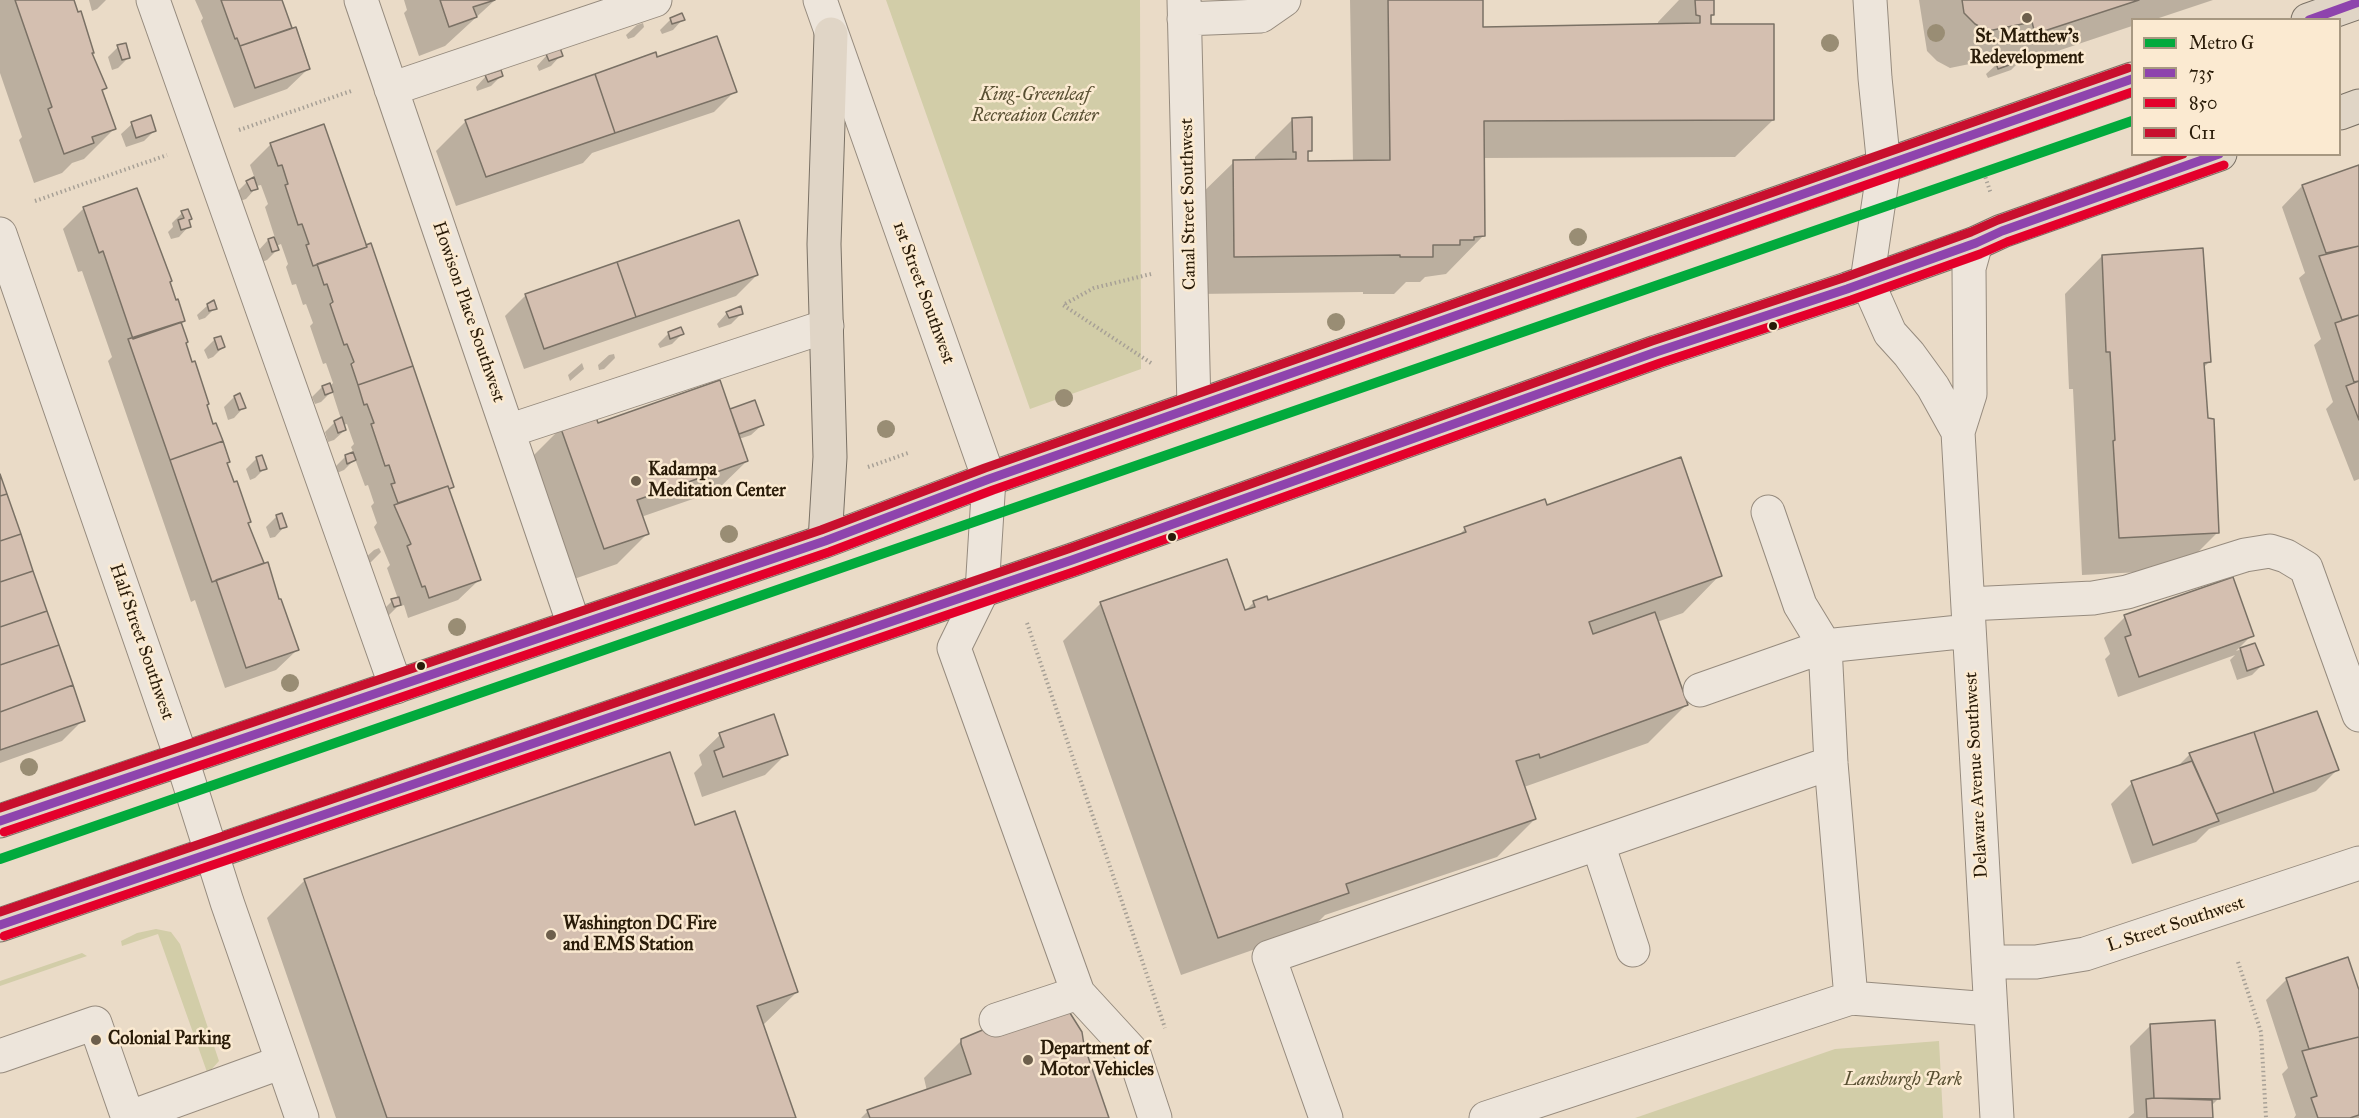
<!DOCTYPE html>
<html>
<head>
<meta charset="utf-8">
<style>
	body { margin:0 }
	#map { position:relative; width:2359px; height:1118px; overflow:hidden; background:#eadbc7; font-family:"IM FELL Great Primer",serif }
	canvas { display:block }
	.legend { position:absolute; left:2131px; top:18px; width:210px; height:138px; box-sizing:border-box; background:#fbead1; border:2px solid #a79881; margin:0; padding:8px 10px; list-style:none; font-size:18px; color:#2a1c09 }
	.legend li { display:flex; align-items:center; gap:12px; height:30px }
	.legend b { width:30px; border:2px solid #a79881 }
</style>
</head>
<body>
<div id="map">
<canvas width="2359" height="1118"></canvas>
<ul class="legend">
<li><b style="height:8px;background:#02aa3d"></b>Metro G</li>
<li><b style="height:8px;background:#8e44ad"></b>735</li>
<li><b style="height:8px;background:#e4002b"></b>850</li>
<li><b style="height:8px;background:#c8102e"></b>C11</li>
</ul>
</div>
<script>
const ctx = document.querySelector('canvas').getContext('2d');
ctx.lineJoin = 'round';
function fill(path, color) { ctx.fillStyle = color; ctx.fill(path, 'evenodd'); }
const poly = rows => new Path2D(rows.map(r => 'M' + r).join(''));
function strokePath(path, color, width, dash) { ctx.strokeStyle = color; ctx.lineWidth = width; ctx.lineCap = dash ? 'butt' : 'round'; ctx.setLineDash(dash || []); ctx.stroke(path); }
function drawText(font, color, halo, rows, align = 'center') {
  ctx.font = font + ' "IM FELL Great Primer",serif'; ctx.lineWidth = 5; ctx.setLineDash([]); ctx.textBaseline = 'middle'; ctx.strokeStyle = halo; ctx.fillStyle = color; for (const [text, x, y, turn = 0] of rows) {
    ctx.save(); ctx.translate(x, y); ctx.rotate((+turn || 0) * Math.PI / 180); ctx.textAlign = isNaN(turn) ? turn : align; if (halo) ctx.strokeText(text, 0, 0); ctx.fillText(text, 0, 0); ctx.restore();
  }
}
fill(poly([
	[886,0,1140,0,1141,369,1030,409],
	[156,929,171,932,180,944,219,1061,210,1071,207,1072,158,934,122,946,121,941,137,933],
	[82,953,87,956,0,986,0,981],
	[1939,1041,1943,1118,1635,1118,1835,1049]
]), '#d2cda8');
fill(poly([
	[0,0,73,0,105,88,101,91,114,129,84,159,72,163,62,173,34,183,19,140,22,137,0,73],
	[89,0,106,0,97,9,92,11],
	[195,0,280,0,291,30,308,69,287,89,234,108,201,21,203,18],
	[404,0,495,0,445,46,419,56,404,13,407,10],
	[1350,0,1481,0,1481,28,1658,26,1658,22,1679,0,1713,0,1713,15,1709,19,1709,25,1773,120,1735,157,1482,158,1483,236,1446,274,1425,277,1420,282,1406,282,1394,294,1363,294,1363,292,1196,294,1196,199,1234,162,1255,161,1255,157,1293,119,1311,150,1306,155,1306,162,1353,162],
	[1919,0,2213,0,2153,20,2132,20,2132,26,2016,65,2011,70,1988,78,1986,74,1996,65,1994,59,1950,68,1937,61,1927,51],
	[671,19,683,19,673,30,662,34,660,30],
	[643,23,644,27,634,37,628,39,626,35,637,25],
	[118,47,129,57,118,68,112,70,108,57],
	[547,55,561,55,551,66,539,71,537,66],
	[486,76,501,76,491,86,477,91,476,87],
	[735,91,714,112,592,153,583,163,456,206,436,151,466,121],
	[132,124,154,131,144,141,126,147,121,134],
	[323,126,453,487,448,491,479,580,458,600,408,618,404,605,401,606,400,604,389,615,384,617,382,611,392,601,398,599,387,568,390,565,374,527,377,523,371,506,374,503,368,485,365,486,355,459,344,470,337,473,335,467,345,457,354,454,351,447,354,444,347,424,343,425,345,430,334,440,328,442,325,432,335,422,341,419,332,391,321,402,315,404,312,397,322,387,329,387,333,383,326,363,323,364,310,326,313,323,306,304,303,305,296,284,292,285,286,267,288,264,281,244,276,246,277,250,267,260,262,262,258,251,268,240,275,238,265,207,268,204,261,185,256,186,256,188,246,199,240,201,237,192,247,182,255,179,250,165,271,144],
	[2359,166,2359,479,2354,481,2326,409,2333,402,2314,345,2321,339,2299,278,2305,273,2282,207,2302,186],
	[84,208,168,283,184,320,180,324,184,344,226,464,249,522,247,524,297,650,276,670,225,688,195,600,191,602,108,361,112,357,82,271,78,272,63,229],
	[182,213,189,226,179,237,171,239,168,232,173,227,172,223],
	[2102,256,2209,362,2203,368,2218,532,2180,570,2082,575,2073,389,2069,389,2065,294],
	[757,275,736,296,524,369,505,316,526,295],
	[208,305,215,308,205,318,199,320,197,315],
	[727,313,742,313,731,324,719,328,717,324],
	[669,333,682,334,672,344,660,348,658,344],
	[215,339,223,347,213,357,208,359,204,350],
	[614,354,615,358,604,369,599,370,598,365,609,355],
	[582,363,584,369,570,381,568,375],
	[234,397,244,407,234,418,228,420,224,407],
	[731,410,762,425,751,435,739,439,747,461,716,491,641,517,647,534,617,564,574,579,531,458,561,428],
	[261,457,265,468,255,478,250,480,246,469,256,459],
	[0,479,83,720,62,741,0,763],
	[1546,507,1720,575,1683,613,1657,622,1686,705,1648,743,1524,787,1535,819,1497,857,1325,915,1310,930,1181,975,1063,641,1101,603,1244,612,1254,602,1267,602,1457,537,1465,529],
	[281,515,285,526,275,537,270,538,266,527,276,517],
	[379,548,381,552,371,562,365,564,363,560,374,550],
	[2125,617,2252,635,2236,651,2254,645,2262,665,2252,675,2237,680,2230,660,2235,655,2118,697,2105,659,2110,654,2104,638],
	[720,735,786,754,765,775,702,797,694,773,702,765,699,755],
	[2190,754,2337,770,2316,791,2209,829,2196,842,2132,864,2111,804,2132,783,2176,768],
	[694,827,797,992,762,1026,794,1118,336,1118,267,918,305,880],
	[2287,979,2359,995,2359,1118,2294,1118,2296,1115,2282,1074,2288,1068,2266,1000],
	[2151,1025,2218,1099,2211,1106,2212,1118,2128,1118,2134,1113,2130,1046],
	[962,1040,1083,1046,1108,1118,861,1118,868,1111,927,1091,924,1078]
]), '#0003');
const building = poly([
	[15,0,74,0,78,12,81,11,94,53,92,53,107,88,102,90,116,129,92,137,94,143,64,154,48,109,52,107,15,0],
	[221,0,282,0,292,28,240,46,237,38,235,39,221,0],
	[440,0,495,0,473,7,477,17,449,27,440,0],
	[1388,0,1483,0,1483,27,1700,23,1700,16,1696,15,1695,0,1714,0,1714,15,1711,15,1711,24,1774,24,1774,120,1484,121,1485,236,1474,237,1474,240,1460,240,1460,245,1433,245,1433,257,1400,257,1400,255,1234,257,1233,160,1296,159,1296,152,1293,152,1292,118,1312,117,1312,151,1308,151,1308,161,1390,160,1388,0],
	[1962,0,2139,0,2035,34,2032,22,1988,31,1975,24,1964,13,1962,0],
	[682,13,685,20,672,24,670,18,682,13],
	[296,27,310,69,255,88,240,46,296,27],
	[717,36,737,92,615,133,595,74,656,52,657,57,717,36],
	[126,43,130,58,122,60,117,45,126,43],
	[560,48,563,56,549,61,546,54,560,48],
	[2020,54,2023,60,1998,69,1996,63,2020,54],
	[501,70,503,76,488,82,485,75,501,70],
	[595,74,615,133,486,177,465,120,595,74],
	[151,115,156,131,136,138,131,122,151,115],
	[324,124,367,247,313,266,306,245,309,244,302,224,298,225,285,185,288,184,282,165,278,166,270,143,324,124],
	[2359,165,2359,246,2326,253,2302,185,2359,165],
	[254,177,258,189,251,191,246,181,254,177],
	[137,188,172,281,170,282,176,300,178,299,185,321,133,339,103,251,99,253,83,207,137,188],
	[188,209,192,219,189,220,191,227,181,230,178,220,184,218,181,211,188,209],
	[739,220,758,275,636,317,617,262,739,220],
	[274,237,279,250,272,252,268,239,274,237],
	[371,243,413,366,358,385,351,364,354,362,347,344,344,345,330,304,333,302,327,284,324,285,317,264,367,247,366,245,371,243],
	[2359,246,2359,315,2342,320,2319,256,2359,246],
	[2203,248,2211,362,2204,363,2208,418,2214,419,2219,533,2119,538,2113,441,2115,440,2110,352,2106,352,2102,255,2203,248],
	[617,262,636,317,544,349,525,294,617,262],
	[214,300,217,309,209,311,207,304,214,300],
	[741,306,743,314,729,318,726,312,741,306],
	[2359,315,2359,381,2354,382,2335,323,2359,315],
	[181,322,188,342,186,343,192,362,195,361,209,404,207,405,213,424,216,423,223,441,170,460,128,339,181,322],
	[681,327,684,334,670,339,668,332,681,327],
	[221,336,225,347,218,350,214,338,221,336],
	[413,366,454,487,449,489,448,486,398,503,391,484,395,483,389,465,385,466,371,424,374,423,367,404,364,405,358,385,413,366],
	[720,380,748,461,637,500,649,534,604,549,560,426,595,414,598,423,720,380],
	[2359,381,2359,420,2346,386,2359,381],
	[330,383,333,392,325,395,322,386,330,383],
	[240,393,246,408,239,410,234,396,240,393],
	[755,400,764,425,739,434,730,409,755,400],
	[342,417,346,430,338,433,334,421,342,417],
	[223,441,230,462,227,463,234,482,237,481,251,522,248,523,264,563,212,582,170,460,223,441],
	[353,452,356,460,347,464,345,455,353,452],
	[262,455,267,469,260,471,256,457,262,455],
	[1681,457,1722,576,1589,622,1593,634,1655,612,1688,705,1540,758,1539,754,1516,761,1536,819,1346,884,1349,893,1218,938,1100,602,1227,559,1245,610,1255,607,1253,601,1267,596,1268,600,1466,532,1464,527,1545,499,1547,505,1681,457],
	[0,474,7,494,0,496,0,474],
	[448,486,481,580,429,598,425,586,422,587,407,546,411,544,394,505,448,486],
	[7,494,21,534,0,541,0,496,7,494],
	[282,513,287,527,280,529,276,515,282,513],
	[21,534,33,571,0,582,0,541,21,534],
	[268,562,279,599,281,599,299,650,246,668,216,580,268,562],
	[33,571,47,611,0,627,0,582,33,571],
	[2233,577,2254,636,2139,677,2125,637,2131,635,2124,615,2233,577],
	[399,597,401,605,394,607,391,599,399,597],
	[47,611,59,645,0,665,0,627,47,611],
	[2255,643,2264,665,2247,671,2240,648,2255,643],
	[59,645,73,685,0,712,0,665,59,645],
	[73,685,85,721,0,750,0,712,73,685],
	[2317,711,2339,770,2274,793,2254,732,2317,711],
	[774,714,788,755,723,777,714,751,724,747,719,733,774,714],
	[2254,732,2274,793,2216,814,2189,753,2254,732],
	[670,752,695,825,735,811,798,992,757,1006,796,1118,387,1118,304,879,670,752],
	[2192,761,2219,821,2153,845,2131,781,2192,761],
	[2348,957,2359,990,2359,1037,2309,1049,2286,978,2348,957],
	[1070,1013,1082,1032,1084,1045,1109,1118,870,1118,867,1110,971,1074,961,1044,961,1039,1009,1019,1070,1013],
	[2215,1020,2220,1099,2154,1098,2150,1024,2215,1020],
	[2359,1037,2359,1115,2350,1118,2318,1118,2311,1098,2317,1096,2302,1051,2359,1037],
	[2154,1098,2212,1100,2213,1118,2147,1118,2146,1099,2154,1098]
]);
fill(building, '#d4bfb0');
strokePath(building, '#7a7165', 1.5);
const minor = poly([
	[153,0,396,687],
	[361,0,574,625],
	[820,0,989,479,982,591,954,648,1078,993,996,1020],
	[1184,0,1194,407],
	[1870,0,1875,78,1884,167,1867,281,1890,333,1909,354,1933,387,1958,432],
	[1184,19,1261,16,1284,0],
	[391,89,655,0],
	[0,234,182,760,227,902,302,1118],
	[1976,243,1969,268,1970,394,1958,432,1997,1118],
	[508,431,827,326],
	[1968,604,2093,598,2127,592,2245,555,2270,551,2286,556,2306,568,2359,715],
	[1700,690,1825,646,1969,631],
	[1598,844,1633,950],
	[1988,962,2036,962,2085,954,2359,863],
	[1078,993,1134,1054,1155,1118],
	[1851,998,1990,1009],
	[0,1056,95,1023,128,1118],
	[128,1118,282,1062],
	[1326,1118,1269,957,1831,763],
	[1486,1118,1851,998,1831,763,1825,646,1800,605,1768,512]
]);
const major = poly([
	[2308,20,2359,2],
	[2340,113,2359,106],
	[825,541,830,457,824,244,831,34],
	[0,821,825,541,989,479,2132,79],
	[0,925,1072,560,1656,352,1847,289,1976,243,2002,231,2220,154]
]);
strokePath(minor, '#968b7e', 35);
strokePath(major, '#7a7165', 35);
strokePath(poly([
	[239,130,351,91],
	[1984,173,1991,194],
	[35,201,167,155],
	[1151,363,1063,305,1094,288,1151,274],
	[868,467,908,453],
	[1027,623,1165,1028],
	[2238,962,2261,1032,2266,1118]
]), '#a7a096', 4, [1.5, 3]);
strokePath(minor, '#ede5db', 33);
strokePath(major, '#e0d5c6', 33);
strokePath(poly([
	[2309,20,2359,2],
	[0,821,825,541,989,479,2132,79],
	[0,925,1072,560,1656,352,1847,289,1976,243,2002,231,2219,154]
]), '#8e44ad', 9);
strokePath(poly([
	[4,832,829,552,993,490,2132,92],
	[4,936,1076,571,1660,363,1851,300,1980,254,2007,242,2224,165]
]), '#e4002b', 9);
strokePath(poly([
	[0,808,821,530,985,468,2128,68],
	[0,912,1068,549,1652,341,1843,278,1971,232,1998,220,2183,154]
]), '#c8102e', 9);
strokePath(poly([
	[0,859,2132,121]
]), '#02aa3d', 10);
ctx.fillStyle = '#998d74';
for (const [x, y] of [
	[1936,33],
	[1830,43],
	[1578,237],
	[1336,322],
	[1064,398],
	[886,429],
	[729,534],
	[457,627],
	[290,683],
	[29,767]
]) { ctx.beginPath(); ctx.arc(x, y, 9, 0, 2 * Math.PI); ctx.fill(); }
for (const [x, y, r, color] of [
	[2027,18,6,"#6d5f4c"],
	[1773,326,5,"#2a1c09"],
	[636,481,6,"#6d5f4c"],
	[1172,537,5,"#2a1c09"],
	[421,666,5,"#2a1c09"],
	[551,935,6,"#6d5f4c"],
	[96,1040,6,"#6d5f4c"],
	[1028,1060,6,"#6d5f4c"]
]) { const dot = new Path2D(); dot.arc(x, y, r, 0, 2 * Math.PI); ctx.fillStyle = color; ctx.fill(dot); strokePath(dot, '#fbead1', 2); }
drawText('bold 18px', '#2a1c09', '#fbead1', [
	["St. Matthew's",2027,38,"center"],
	["Redevelopment",2027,59,"center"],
	["Kadampa",648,471],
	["Meditation Center",648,492],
	["Washington DC Fire",563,925],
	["and EMS Station",563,946],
	["Colonial Parking",108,1040],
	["Department of",1040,1050],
	["Motor Vehicles",1040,1071]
], 'left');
drawText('italic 18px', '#574e31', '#fbead1', [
	["King-Greenleaf",1035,96],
	["Recreation Center",1035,117],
	["Lansburgh Park",1903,1081]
]);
drawText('18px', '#2a1c09', '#fbead1', [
	["Canal Street Southwest",1189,204,-91],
	["1st Street Southwest",923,293,70],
	["Howison Place Southwest",468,312,71],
	["Half Street Southwest",141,642,71],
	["Delaware Avenue Southwest",1977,775,-93],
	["L Street Southwest",2176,925,-18]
]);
</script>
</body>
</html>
